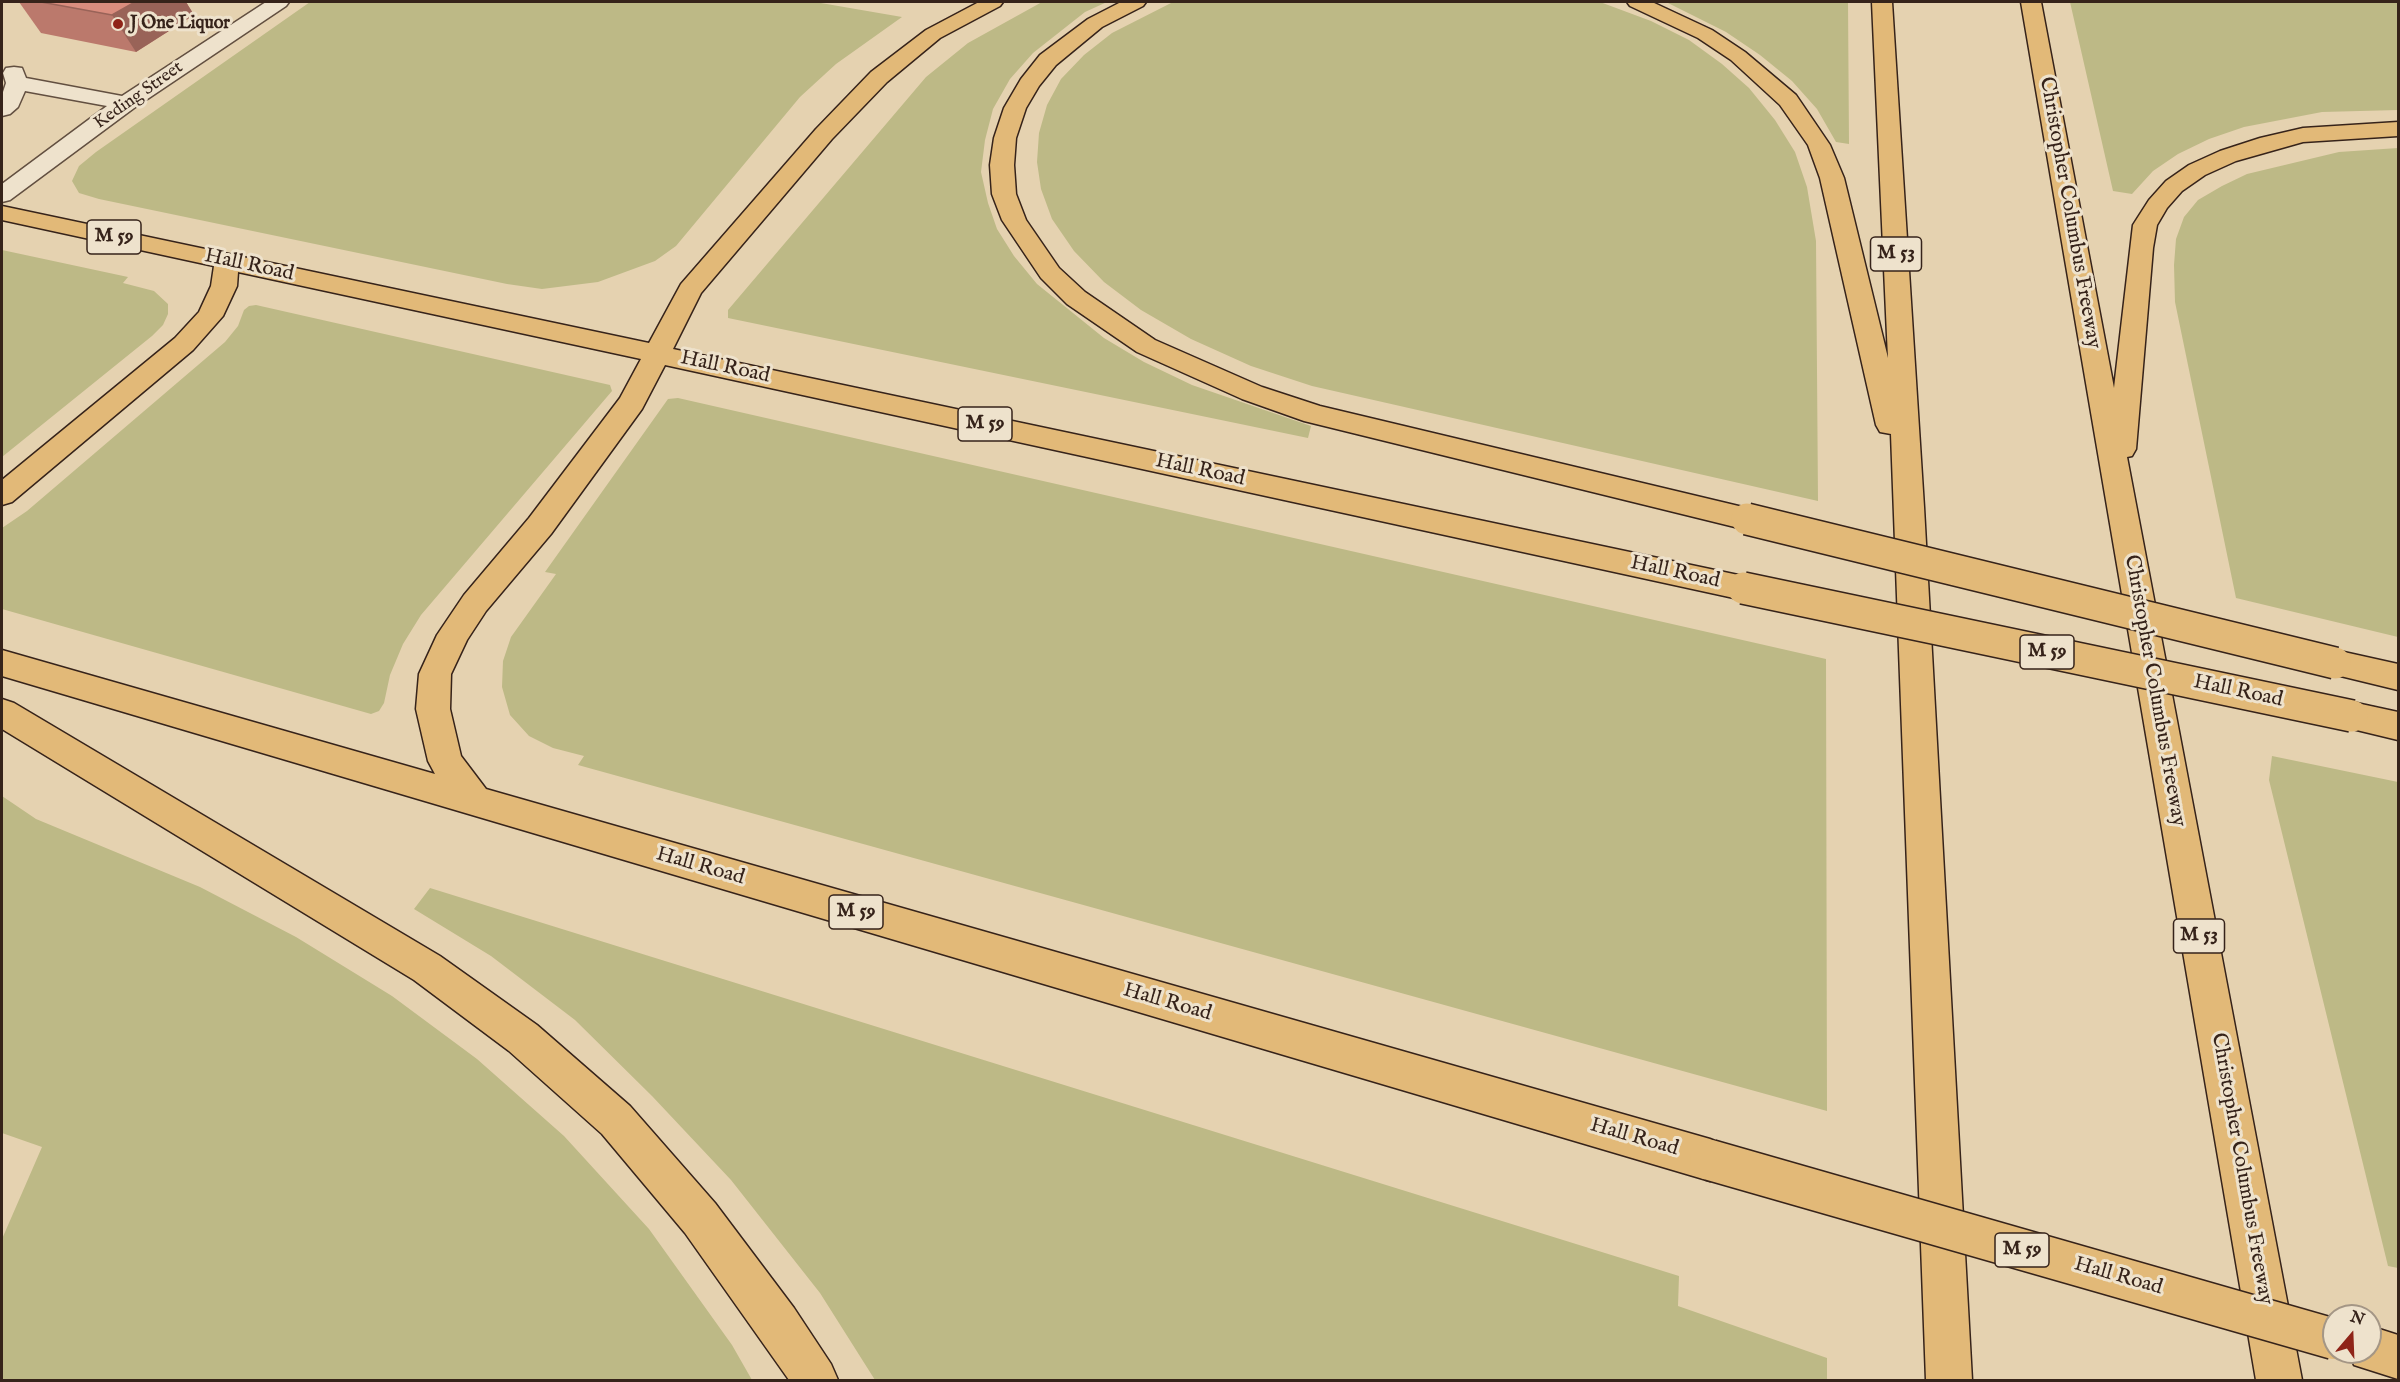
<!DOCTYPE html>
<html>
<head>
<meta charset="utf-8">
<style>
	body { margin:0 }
	#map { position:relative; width:2400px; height:1382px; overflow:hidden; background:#e5d2b0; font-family:"IM FELL English",serif }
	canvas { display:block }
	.frame { position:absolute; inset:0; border:3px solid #36231a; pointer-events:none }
	.north { position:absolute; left:2322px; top:1304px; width:60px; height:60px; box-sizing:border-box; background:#eee2cc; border:2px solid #a49685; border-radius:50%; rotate:19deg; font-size:16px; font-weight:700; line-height:24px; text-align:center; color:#36231a }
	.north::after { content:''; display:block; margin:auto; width:21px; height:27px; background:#8f2418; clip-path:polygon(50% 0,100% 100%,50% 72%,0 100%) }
</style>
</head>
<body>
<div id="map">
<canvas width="2400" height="1382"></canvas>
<div class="frame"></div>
<div class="north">N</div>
</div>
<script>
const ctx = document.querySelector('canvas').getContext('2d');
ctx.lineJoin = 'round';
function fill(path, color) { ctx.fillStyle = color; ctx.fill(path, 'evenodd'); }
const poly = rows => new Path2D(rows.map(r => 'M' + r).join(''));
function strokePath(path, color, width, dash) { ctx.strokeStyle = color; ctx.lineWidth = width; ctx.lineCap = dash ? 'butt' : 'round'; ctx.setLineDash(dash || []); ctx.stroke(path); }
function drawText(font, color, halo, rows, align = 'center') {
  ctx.font = font + ' "IM FELL English",serif'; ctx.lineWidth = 6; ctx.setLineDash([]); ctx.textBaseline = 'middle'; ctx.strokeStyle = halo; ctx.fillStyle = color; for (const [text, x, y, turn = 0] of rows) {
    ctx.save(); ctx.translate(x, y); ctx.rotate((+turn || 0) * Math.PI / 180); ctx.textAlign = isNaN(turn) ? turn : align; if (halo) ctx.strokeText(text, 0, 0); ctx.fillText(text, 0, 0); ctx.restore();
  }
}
fill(poly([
	[310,2,815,2,902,17,836,64,800,97,676,246,655,261,598,282,542,289,507,284,99,199,79,193,72,181,79,166,96,152],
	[1042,2,1107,2,1085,12,1033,53,1010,79,993,109,985,140,981,172,988,203,997,229,1014,256,1037,284,1104,338,1144,362,1192,385,1311,426,1308,438,728,318,728,310,926,77,968,43],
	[1173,2,1600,2,1651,21,1689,40,1722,64,1749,88,1775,120,1795,152,1807,187,1816,241,1818,501,1312,386,1251,366,1191,339,1141,310,1104,282,1074,251,1052,219,1041,189,1037,162,1039,133,1047,105,1061,79,1084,55,1112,33],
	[1666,2,1848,2,1849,144,1836,142,1817,109,1792,81,1760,55,1726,32],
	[2070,2,2398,2,2398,110,2322,112,2244,127,2209,139,2178,154,2153,171,2132,194,2113,191],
	[2398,148,2398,637,2236,598,2175,302,2174,265,2176,239,2184,217,2198,200,2222,186,2247,174,2339,152],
	[2,250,128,277,123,283,154,291,168,304,168,314,163,325,152,336,2,457],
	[256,305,610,385,612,391,421,615,403,644,390,675,384,703,379,711,371,714,2,609,2,528,27,511,225,342,238,326,244,310,249,306],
	[678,398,1826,659,1827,1111,578,765,584,756,553,748,529,736,510,715,502,687,503,661,511,637,556,574,545,572,668,399],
	[2272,756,2398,782,2398,1268,2388,1266,2269,780],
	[2,796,36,819,200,887,296,937,392,996,477,1059,564,1136,649,1229,732,1345,752,1380,2,1380,2,1239,42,1147,2,1133],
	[430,888,1679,1276,1678,1306,1827,1358,1827,1380,875,1380,820,1293,731,1180,652,1096,575,1020,491,956,414,909]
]), '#bdb986');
const minor = poly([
	[266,2,289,2,286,6,134,108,10,200,2,202,2,184,107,106,25,91,18,107,10,114,2,116,2,95,6,83,3,73,6,68,14,67,22,68,26,78,122,96,266,2]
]);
const highway = poly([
	[979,2,1003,2,1000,6,940,38,887,82,832,139,701,293,673,349,1743,576,1754,580,1759,588,1754,596,1743,600,665,365,642,409,551,534,486,611,467,640,451,674,450,709,461,756,486,789,1710,1139,1725,1145,1731,1160,1725,1175,1710,1181,2,676,2,650,435,774,428,761,416,709,419,674,437,635,464,595,529,518,620,398,641,359,238,272,237,286,223,316,193,350,12,502,2,505,2,480,175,338,199,312,211,286,214,266,2,220,2,206,649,343,681,284,816,129,871,72,926,30,979,2],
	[1121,2,1146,2,1143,6,1102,27,1056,65,1039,86,1026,108,1016,138,1014,165,1016,194,1026,220,1059,268,1085,292,1155,340,1262,387,1320,406,1747,508,1758,511,1762,519,1758,527,1747,530,1304,421,1242,399,1137,352,1067,304,1041,278,1002,220,992,194,990,165,994,138,1004,108,1021,79,1040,55,1088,19,1121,2],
	[1627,2,1652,2,1712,30,1745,52,1796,95,1830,145,1844,178,1888,358,1872,2,1892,2,1924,507,1972,1380,1926,1380,1891,434,1880,432,1876,425,1820,178,1808,145,1780,105,1731,60,1698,38,1630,6,1627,2],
	[2021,2,2041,2,2114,388,2133,225,2149,200,2166,181,2189,165,2220,151,2260,138,2303,128,2398,122,2398,136,2303,142,2236,161,2205,175,2182,191,2167,208,2157,225,2153,248,2136,449,2132,456,2127,457,2302,1380,2256,1380,2021,2],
	[2335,650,2398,664,2398,690,2324,672,2319,663,2324,654,2335,650],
	[2,699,14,703,440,956,537,1025,630,1106,715,1203,794,1308,831,1364,838,1380,789,1380,685,1233,602,1134,509,1051,414,980,2,729,2,699],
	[2352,702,2398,712,2398,740,2340,726,2335,716,2340,706,2352,702],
	[2370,1326,2398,1335,2398,1379,2354,1365,2349,1352,2370,1352,2370,1326]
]);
strokePath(minor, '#624f40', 3);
strokePath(highway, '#36231a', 3);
fill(minor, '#eee2cc');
fill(highway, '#e2b978');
const highwayBridgeFar1 = poly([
	[1747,519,2335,663],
	[1743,588,2352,716]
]);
const highwayBridge = poly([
	[1710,1160,2334,1339]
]);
strokePath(highwayBridgeFar1, '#36231a', 34, []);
strokePath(highwayBridge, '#36231a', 43, []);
strokePath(highwayBridgeFar1, '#e2b978', 31);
strokePath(highwayBridge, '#e2b978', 40);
fill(poly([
	[19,2,186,2,194,15,136,52,41,33]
]), '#bb796c');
fill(poly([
	[135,2,186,2,194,15,136,52,112,15]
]), '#996358');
const building = poly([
	[41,2,135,2,112,15,41,2]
]);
fill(building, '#da8d7e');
strokePath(building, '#996358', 1.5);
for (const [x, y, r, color] of [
	[118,24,6,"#8f2418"]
]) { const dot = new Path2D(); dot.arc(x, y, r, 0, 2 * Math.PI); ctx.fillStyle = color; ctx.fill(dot); strokePath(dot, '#eee2cc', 2); }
drawText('bold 18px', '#36231a', '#eee2cc', [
	["J One Liquor",130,24]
], 'left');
drawText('18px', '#36231a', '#eee2cc', [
	["Keding Street",139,96,-35]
]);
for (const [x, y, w] of [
	[114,237,54],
	[1896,254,51],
	[985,424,54],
	[2047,652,54],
	[856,912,54],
	[2199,936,51],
	[2022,1250,54]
]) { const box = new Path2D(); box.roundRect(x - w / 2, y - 17, w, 34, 4.5); ctx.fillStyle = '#eee2cc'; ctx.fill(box); strokePath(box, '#36231a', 1.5); }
drawText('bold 20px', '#36231a', null, [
	["M 59",114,237],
	["M 53",1896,254],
	["M 59",985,424],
	["M 59",2047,652],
	["M 59",856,912],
	["M 53",2199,936],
	["M 59",2022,1250]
]);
drawText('21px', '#36231a', '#eee2cc', [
	["Christopher Columbus Freeway",2069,213,80],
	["Hall Road",249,266,12],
	["Hall Road",725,368,12],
	["Hall Road",1200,471,12],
	["Hall Road",1675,573,12],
	["Christopher Columbus Freeway",2154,691,80],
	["Hall Road",2238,692,12],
	["Hall Road",700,867,16],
	["Hall Road",1167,1003,16],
	["Hall Road",1634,1138,16],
	["Christopher Columbus Freeway",2241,1169,80],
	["Hall Road",2118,1277,16]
]);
</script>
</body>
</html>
